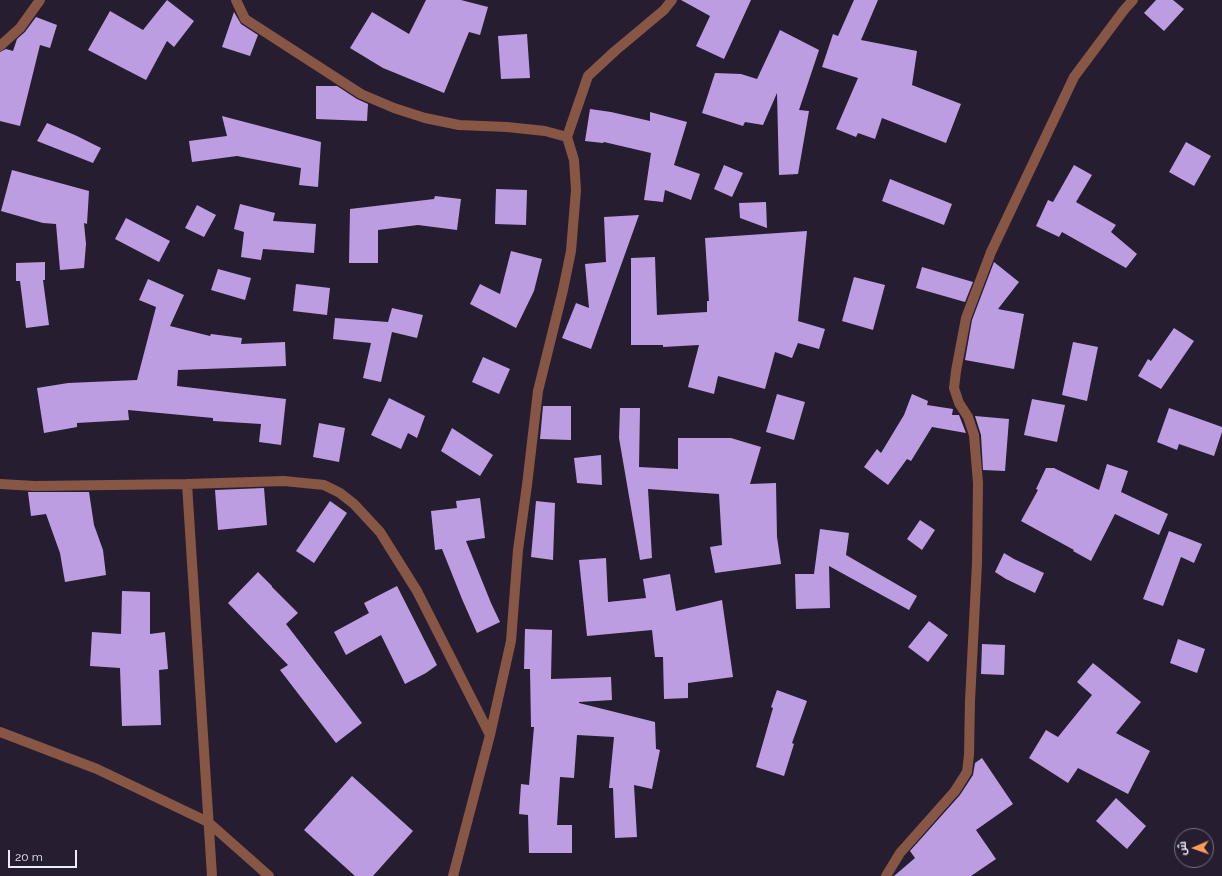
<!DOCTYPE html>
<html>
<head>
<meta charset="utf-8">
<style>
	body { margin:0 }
	#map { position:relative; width:1222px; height:876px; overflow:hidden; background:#261d31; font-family:Raleway,Cairo,sans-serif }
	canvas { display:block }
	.north { position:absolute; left:1174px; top:828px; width:40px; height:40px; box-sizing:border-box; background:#261d31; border:1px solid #776f81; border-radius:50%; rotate:268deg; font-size:11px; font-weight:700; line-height:16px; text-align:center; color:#f0eaf8 }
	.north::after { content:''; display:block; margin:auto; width:14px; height:18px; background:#fd9d54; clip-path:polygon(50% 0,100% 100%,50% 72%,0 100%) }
	.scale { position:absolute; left:8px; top:850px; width:69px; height:18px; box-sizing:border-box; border:2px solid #f0eaf8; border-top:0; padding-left:5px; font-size:12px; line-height:14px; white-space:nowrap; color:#f0eaf8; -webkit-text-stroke:3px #261d31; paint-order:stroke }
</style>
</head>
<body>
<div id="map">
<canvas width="1222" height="876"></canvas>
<div class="north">ش</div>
<div class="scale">20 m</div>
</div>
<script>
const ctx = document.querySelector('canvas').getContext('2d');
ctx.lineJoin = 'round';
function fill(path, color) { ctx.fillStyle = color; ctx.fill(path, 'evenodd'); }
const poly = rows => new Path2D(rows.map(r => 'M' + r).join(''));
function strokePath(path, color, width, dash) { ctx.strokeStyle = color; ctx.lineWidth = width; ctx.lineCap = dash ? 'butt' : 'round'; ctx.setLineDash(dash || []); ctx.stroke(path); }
fill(poly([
	[167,0,194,21,174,47,167,41,146,80,88,50,110,11,143,30],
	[426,0,461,0,488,7,480,35,469,32,444,93,383,68,350,48,372,12,409,34],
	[681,0,751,0,724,59,696,46,710,16],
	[854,0,878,0,861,40,917,51,912,85,961,104,946,143,882,118,875,139,858,133,856,137,836,129,858,78,822,67,833,34,838,36],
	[1156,0,1173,0,1184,9,1164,31,1144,13],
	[234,12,241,24,258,35,250,56,222,47],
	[36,17,57,25,50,48,40,45,20,126,0,121,0,52,6,49,13,51,17,39,25,32],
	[780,30,819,50,799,110,809,111,798,174,779,175,777,93,763,125,745,122,743,126,702,113,715,73,741,74,757,79],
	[527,34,530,78,501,79,498,36],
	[316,86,337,86,357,99,368,104,367,121,316,119],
	[590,109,611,112,650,121,650,112,687,122,674,165,700,174,691,200,665,190,663,202,644,200,651,153,604,142,603,143,585,141],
	[222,116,321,142,318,187,299,185,301,168,237,156,192,162,189,141,227,136],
	[47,123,77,136,101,148,93,163,37,141],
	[1186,142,1211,156,1194,186,1169,172],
	[724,165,743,173,732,197,714,189],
	[1074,165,1092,175,1076,202,1116,225,1111,232,1137,254,1126,268,1062,232,1059,237,1036,226,1048,200,1053,202],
	[12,170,89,191,87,224,84,223,86,244,84,268,60,270,56,224,43,223,1,211],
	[890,179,952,204,944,225,882,201],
	[496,189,527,190,526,225,495,224],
	[435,196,461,199,457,230,418,225,378,230,378,263,349,263,350,209,434,199],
	[766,202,767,228,740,218,739,203],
	[240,204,275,213,273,221,316,224,314,253,263,249,261,260,241,257,244,232,234,229],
	[197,205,216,215,204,237,185,228],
	[639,215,591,349,562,338,576,303,589,308,585,264,606,262,604,217],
	[126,218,170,241,159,262,115,239],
	[807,231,798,321,825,329,819,349,798,343,792,358,775,352,765,389,718,376,714,394,688,387,699,345,663,347,663,345,631,345,631,258,655,257,657,315,707,312,707,301,709,301,705,238],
	[511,251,542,259,534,291,516,328,470,304,480,284,500,294],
	[45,262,45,280,43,280,49,325,26,328,20,281,16,281,16,263],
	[994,262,1019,282,998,309,1024,314,1014,369,965,360,972,320],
	[922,267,973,282,965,302,916,288],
	[218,269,251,278,245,300,211,290],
	[854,277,885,285,873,330,842,321],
	[148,279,184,295,170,326,210,336,211,334,242,338,241,344,285,342,286,366,178,370,177,386,286,399,281,445,259,442,261,424,213,421,213,418,128,410,129,420,77,423,77,427,44,433,37,388,68,383,137,380,156,307,139,300],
	[296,284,330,288,327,315,293,311],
	[392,308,423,315,417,338,392,332,381,382,363,378,371,343,333,339,335,318,388,322],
	[1174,328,1194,341,1161,389,1138,376,1148,359,1151,361],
	[1073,342,1098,347,1087,401,1062,395],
	[483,357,510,369,499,394,472,382],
	[777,394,805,402,794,440,766,432],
	[912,394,928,401,927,405,953,409,952,415,959,415,966,433,932,427,911,461,907,459,888,485,864,467,877,449,881,453,904,415],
	[389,398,425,416,417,438,408,433,401,449,371,435],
	[1032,399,1065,405,1057,442,1024,435],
	[543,406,571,406,571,440,540,439],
	[620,408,640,408,639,467,678,469,678,438,731,438,761,447,750,484,776,483,777,537,781,564,715,573,710,547,722,545,719,494,648,489,652,558,640,560,619,438],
	[1169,408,1222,427,1222,432,1214,456,1179,444,1177,450,1157,442],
	[975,416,1009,419,1005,471,983,470,981,435],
	[319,423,345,428,339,462,313,457],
	[452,428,493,455,480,476,441,451],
	[601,455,602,485,577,483,574,458],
	[1107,464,1128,471,1121,492,1168,514,1159,535,1115,514,1091,561,1073,551,1074,550,1021,521,1038,490,1036,489,1046,468,1054,468,1099,490],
	[264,488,267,525,218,530,215,490],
	[28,492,89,492,94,525,103,550,106,575,65,582,60,553,46,514,31,516],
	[480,498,485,538,466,541,491,603,500,622,477,633,462,599,442,549,435,550,431,511,457,508,456,501],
	[330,501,347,513,314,563,296,551],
	[536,501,555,503,553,560,531,557],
	[920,520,935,530,922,550,907,539],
	[820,529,849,533,846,555,917,596,909,610,829,566,830,608,796,609,795,574,814,574],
	[1169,531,1202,544,1194,563,1181,557,1163,606,1143,599],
	[1004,553,1014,559,1044,573,1035,593,1006,579,995,572],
	[606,558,608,602,646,598,643,579,670,574,676,611,722,600,733,677,688,683,688,698,664,699,663,657,655,657,652,630,587,636,579,560],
	[258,572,272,586,272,588,272,587,298,613,286,624,362,723,336,743,280,670,288,665,228,603],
	[397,586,437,665,426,673,405,684,381,635,346,655,334,632,369,613,364,603],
	[122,591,150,592,150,634,165,632,168,669,159,670,161,725,122,726,120,668,90,666,92,632,121,634],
	[929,621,948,635,928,662,908,647],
	[525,629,552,630,551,679,611,677,612,700,579,702,579,703,655,722,656,749,660,750,652,789,634,785,637,837,615,838,613,788,609,788,614,737,577,735,574,778,560,777,557,825,572,825,572,853,529,853,528,815,519,814,521,784,529,785,534,727,531,727,530,669,524,669],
	[1178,639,1205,649,1197,673,1170,663],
	[982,644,1005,645,1004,675,981,674],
	[1093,663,1141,702,1116,733,1150,751,1128,794,1078,768,1068,783,1029,758,1046,730,1058,737,1092,695,1077,682],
	[777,690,807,701,792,743,794,744,784,776,756,767,773,708,771,707],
	[982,758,1013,804,976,830,996,859,971,876,894,876,915,858,910,851,960,795,973,775,975,763],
	[352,776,413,831,373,876,355,876,304,830],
	[1116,798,1146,826,1127,849,1096,821]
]), '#bd9de1');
strokePath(poly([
	[236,0,245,19,361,94,394,108,425,118,459,125,507,127,545,131,567,137],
	[0,46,20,28,40,0],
	[0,484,35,486,187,484,284,481,324,485,340,493,354,504,380,532,417,591,490,735],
	[187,484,212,876],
	[0,732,97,769,208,822,269,876],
	[453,876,490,735,511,641,518,550,527,485,538,391,563,290,571,251,576,190,574,160,567,137,588,76,615,51,664,10,672,0],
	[886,876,900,853,955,791,967,772,969,755,970,701,977,563,978,483,974,435,968,417,959,403,954,388,956,371,966,318,991,252,1074,77,1124,10,1133,0]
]), '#885644', 10);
</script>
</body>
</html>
